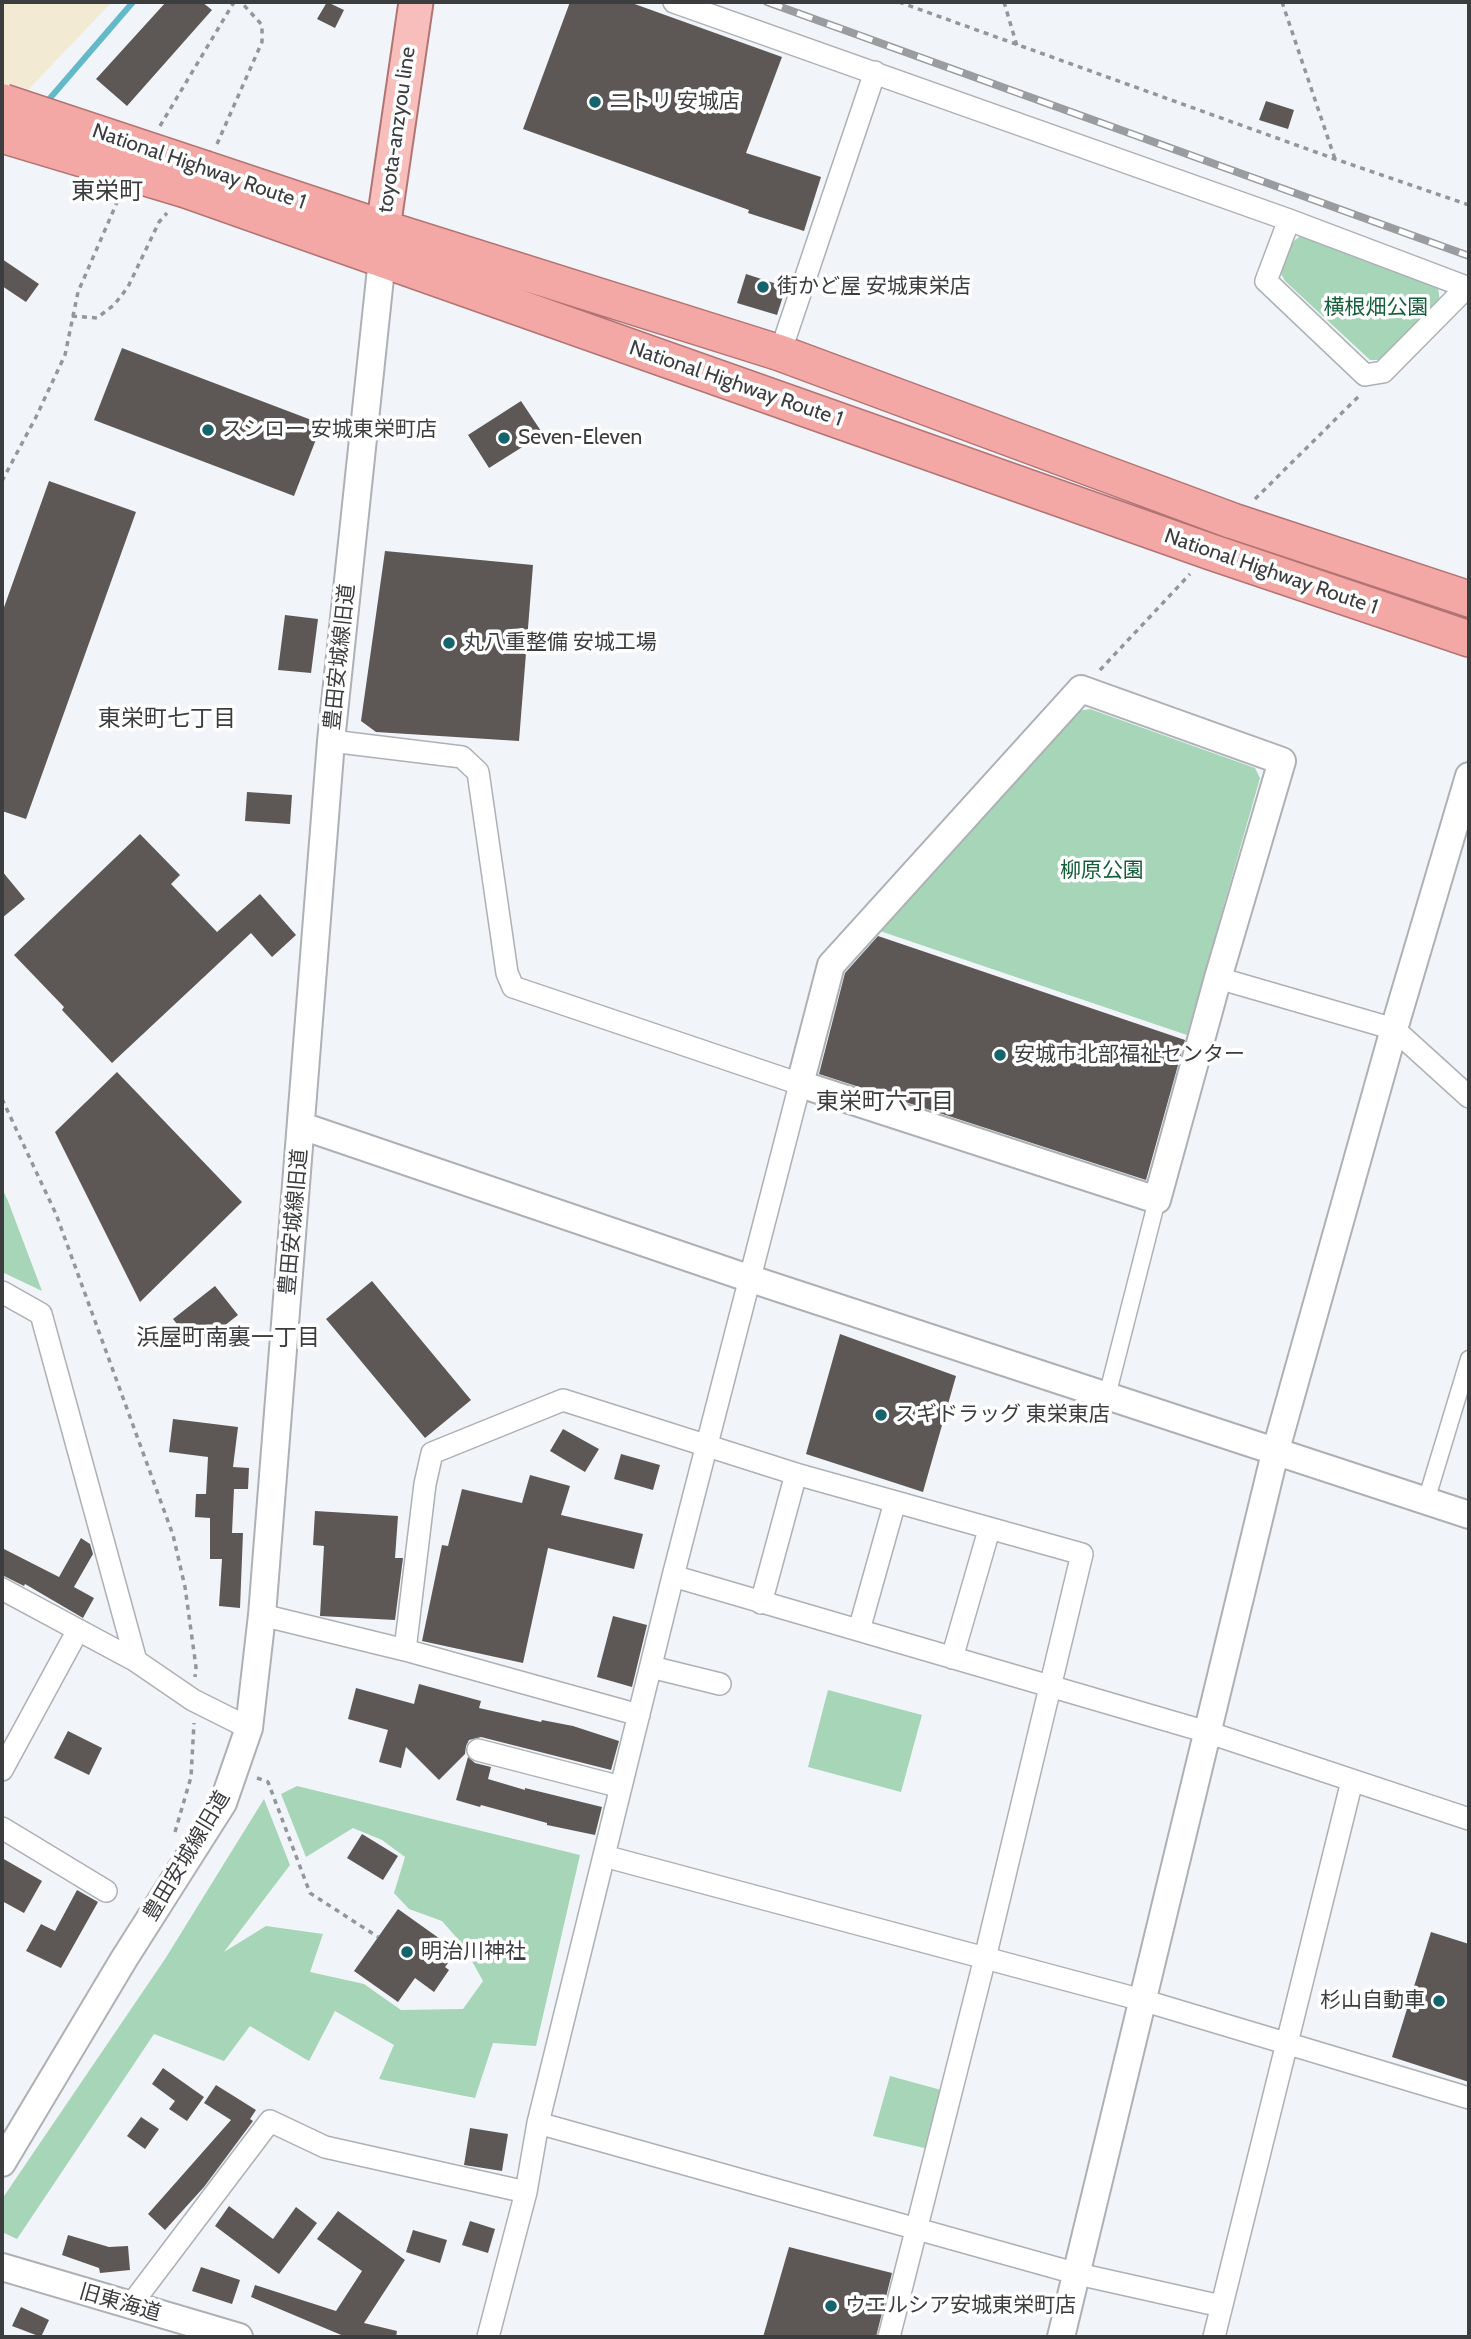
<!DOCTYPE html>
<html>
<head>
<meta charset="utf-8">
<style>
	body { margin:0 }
	#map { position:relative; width:1471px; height:2339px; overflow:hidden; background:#f1f5f9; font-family:Cabin,sans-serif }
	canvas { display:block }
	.frame { position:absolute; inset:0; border:4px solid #3c3d3f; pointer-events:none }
</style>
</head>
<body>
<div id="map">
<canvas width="1471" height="2339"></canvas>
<div class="frame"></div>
</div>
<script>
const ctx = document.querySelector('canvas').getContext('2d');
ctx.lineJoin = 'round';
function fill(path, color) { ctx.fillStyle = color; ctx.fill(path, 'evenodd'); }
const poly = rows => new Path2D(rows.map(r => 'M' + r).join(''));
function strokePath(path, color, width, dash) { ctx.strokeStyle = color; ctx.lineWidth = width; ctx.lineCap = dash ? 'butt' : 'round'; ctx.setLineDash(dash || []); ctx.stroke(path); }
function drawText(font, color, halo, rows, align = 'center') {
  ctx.font = font + ' Cabin,"Noto Sans JP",sans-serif'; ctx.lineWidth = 7; ctx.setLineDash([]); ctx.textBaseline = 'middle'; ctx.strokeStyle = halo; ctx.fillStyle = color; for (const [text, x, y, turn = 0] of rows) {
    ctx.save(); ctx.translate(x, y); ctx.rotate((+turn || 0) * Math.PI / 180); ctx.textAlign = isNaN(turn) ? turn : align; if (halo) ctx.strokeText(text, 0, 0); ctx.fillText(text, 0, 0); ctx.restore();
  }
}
fill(poly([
	[2,2,112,2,27,91,2,84]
]), '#f3ead4');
fill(poly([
	[1302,235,1438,287,1440,303,1384,360,1370,360,1285,281,1281,274,1291,243],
	[1090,709,1255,768,1260,778,1187,1035,877,930,1078,711],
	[2,1188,8,1201,42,1291,2,1272],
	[828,1690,922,1715,901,1792,808,1767],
	[297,1786,580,1855,536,2046,493,2043,475,2098,379,2079,394,2045,335,2011,309,2061,250,2026,224,2061,154,2034,17,2239,2,2232,2,2199,165,1959,264,1799,290,1865,224,1952,266,1926,323,1934,310,1972,364,1984,401,2010,463,2009,483,1981,463,1945,442,1921,409,1909,394,1893,405,1857,382,1840,353,1828,306,1857,281,1794],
	[890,2076,952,2093,937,2151,873,2136]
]), '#a6d5b7');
strokePath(poly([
	[45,104,133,2]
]), '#63b9c8', 6);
fill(poly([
	[166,2,202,2,212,10,127,106,96,79],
	[327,2,344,10,335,28,317,19],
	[570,2,629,2,782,57,746,153,821,177,804,231,748,213,749,210,523,129],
	[1266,101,1294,110,1288,129,1259,120],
	[2,259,39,284,26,302,2,286],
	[746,274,786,287,777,315,737,303],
	[122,348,322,424,294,496,94,420],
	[521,401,543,434,489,468,468,435],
	[49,481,136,512,26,819,2,811,2,613],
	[385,551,533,565,519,741,376,732,361,721],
	[285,615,318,619,311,673,278,670],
	[247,792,292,795,290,824,245,821],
	[140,834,180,875,171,884,217,932,260,894,296,935,272,957,251,933,112,1063,62,1010,64,1007,14,955],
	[2,871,25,899,2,918],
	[878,936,1185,1040,1146,1180,819,1074,845,973],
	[117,1072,242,1202,140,1302,55,1132],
	[372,1281,471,1400,425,1438,326,1319],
	[215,1286,238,1315,196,1348,173,1319],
	[840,1334,956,1376,923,1492,806,1454],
	[173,1419,238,1427,233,1467,249,1468,248,1489,234,1489,232,1533,243,1533,240,1608,219,1606,222,1559,210,1559,210,1518,195,1517,196,1494,206,1494,208,1457,169,1452],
	[563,1429,599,1449,585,1472,550,1451],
	[621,1454,660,1465,653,1490,614,1479],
	[530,1475,570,1486,561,1515,643,1534,634,1569,548,1548,523,1663,422,1641,442,1545,448,1546,462,1489,522,1503],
	[315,1511,398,1516,395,1558,403,1558,395,1620,320,1616,324,1546,313,1545],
	[81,1538,90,1544,93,1554,74,1587,94,1598,83,1618,25,1584,24,1586,2,1575,2,1548,59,1577],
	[613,1616,647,1625,632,1687,597,1677],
	[419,1684,481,1701,479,1708,541,1722,542,1720,573,1726,619,1741,611,1770,481,1737,469,1740,466,1746,465,1754,439,1780,406,1747,401,1768,379,1762,388,1730,348,1719,356,1688,414,1704],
	[68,1731,102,1748,89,1775,54,1758],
	[468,1757,475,1763,491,1767,488,1779,525,1790,525,1788,602,1807,595,1835,547,1825,547,1823,481,1805,480,1807,456,1800],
	[362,1834,398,1856,383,1880,347,1858],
	[2,1858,42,1881,24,1913,2,1901],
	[77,1890,98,1902,61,1968,26,1951,41,1924,55,1931],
	[398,1909,450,1946,442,1958,448,1963,445,1967,449,1970,434,1992,415,1978,398,2002,354,1971],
	[1431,1932,1469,1944,1469,2082,1392,2057],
	[163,2068,204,2097,187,2121,169,2109,175,2101,152,2084],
	[216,2085,256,2110,250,2119,253,2121,204,2187,165,2230,148,2214,231,2120,204,2103],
	[141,2117,159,2129,145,2149,127,2136],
	[470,2128,508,2134,502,2171,464,2165],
	[229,2206,273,2239,296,2207,317,2223,279,2274,215,2226],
	[338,2211,405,2260,364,2323,397,2331,396,2337,346,2337,251,2297,255,2285,336,2311,362,2271,317,2239],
	[470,2221,495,2229,488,2253,462,2245],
	[413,2230,447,2240,440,2263,406,2252],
	[68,2235,109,2247,128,2246,130,2270,100,2273,99,2268,62,2255],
	[789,2247,892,2273,876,2337,763,2337],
	[201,2267,240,2280,232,2304,192,2291],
	[21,2307,49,2320,41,2337,12,2326]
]), '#5d5856');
const pedestrian = poly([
	[1107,1396,1157,1200],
	[1426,1501,1469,1359]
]);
const minor = poly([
	[674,2,1289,220,1469,288],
	[1289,220,1266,281,1365,375,1383,372,1467,287],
	[780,353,875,72],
	[331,741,462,757,478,772,507,973,513,987,800,1084,673,1576,538,2123,526,2192,488,2337],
	[1218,978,1394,1029,1469,1097],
	[2,1292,41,1314,136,1661],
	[673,1576,1207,1732,1469,1819],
	[2,1589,136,1661,193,1700,249,1728],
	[761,1603,796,1474],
	[262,1615,405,1650,639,1715],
	[859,1630,895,1502],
	[405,1650,425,1484,432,1453,563,1400,796,1474,1082,1554,985,1958,889,2337],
	[952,1658,989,1530],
	[651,1667,720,1684],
	[478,1750,621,1787],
	[2,1770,78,1630],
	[2,1828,106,1891],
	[604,1856,1142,2000,1469,2098],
	[538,2123,1078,2274,1221,2306],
	[130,2306,270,2121,325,2147,526,2192],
	[1214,2337,1352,1781]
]);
const tertiary = poly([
	[1081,689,1282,761,1218,978,1157,1200,800,1084,831,965,1081,689],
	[302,1126,748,1278,1469,1515],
	[2,2163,124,1959,223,1803,249,1728,262,1615,331,741,382,259],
	[2,2267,239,2337],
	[1061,2337,1275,1453,1394,1029,1469,776]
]);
const primary = poly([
	[382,256,383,228,416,2]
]);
const trunk = poly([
	[206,169,383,228,780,353,1233,521,1469,599],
	[186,190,1211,552,1469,639]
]);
strokePath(pedestrian, '#adb1b5', 19);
strokePath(minor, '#adb1b5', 24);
strokePath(tertiary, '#adb1b5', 30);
strokePath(primary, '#b27473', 37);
strokePath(trunk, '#b27473', 38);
strokePath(poly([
	[899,2,1335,159,1469,205],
	[1004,2,1017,46],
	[1282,2,1335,159],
	[160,126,234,2],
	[217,144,262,42,262,25,241,2],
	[72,316,97,318,114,305,128,287,159,222,167,213],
	[2,481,36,417,65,355,78,292,118,200],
	[1255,499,1359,396],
	[1100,670,1190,574],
	[2,1099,56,1214,173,1535,185,1587,196,1667,195,1677],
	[257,1778,268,1782,310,1893,378,1937],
	[175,1832,191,1777,194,1723]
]), '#94979a', 3.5, [5, 5]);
strokePath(pedestrian, '#fff', 16);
strokePath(minor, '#fff', 21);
strokePath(tertiary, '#fff', 26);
strokePath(primary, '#f7bebc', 33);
strokePath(trunk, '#f4a8a6', 35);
const rail = poly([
	[767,2,1469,256]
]);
strokePath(rail, '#9a9c9f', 8);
strokePath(rail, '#fff', 5, [16]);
const trunkBridge = poly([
	[4,102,206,169],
	[2,135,186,190]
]);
strokePath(trunkBridge, '#b27473', 38, []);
strokePath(trunkBridge, '#f4a8a6', 35);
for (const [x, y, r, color] of [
	[595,102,7,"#15636b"],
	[763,287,7,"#15636b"],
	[208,430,7,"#15636b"],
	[504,438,7,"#15636b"],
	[449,643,7,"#15636b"],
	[1000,1055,7,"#15636b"],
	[881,1415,7,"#15636b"],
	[407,1952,7,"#15636b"],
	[1439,2001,7,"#15636b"],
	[831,2306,7,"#15636b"]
]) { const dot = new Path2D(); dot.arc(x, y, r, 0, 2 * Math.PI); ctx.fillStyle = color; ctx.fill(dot); strokePath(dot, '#fff', 2.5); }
drawText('21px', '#3c3d3f', '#fff', [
	["ニトリ 安城店",609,102],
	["街かど屋 安城東栄店",777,287],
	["スシロー 安城東栄町店",222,430],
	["Seven-Eleven",518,438],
	["丸八重整備 安城工場",463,643],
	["安城市北部福祉センター",1014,1055],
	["スギドラッグ 東栄東店",895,1415],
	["明治川神社",421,1952],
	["杉山自動車",1425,2001,"right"],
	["ウエルシア安城東栄町店",845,2306]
], 'left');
drawText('21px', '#3c3d3f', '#fff', [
	["toyota-anzyou line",397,130,-82],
	["National Highway Route 1",199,167,19],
	["National Highway Route 1",736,384,19],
	["National Highway Route 1",1271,572,19],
	["豊田安城線旧道",340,657,-84],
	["豊田安城線旧道",294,1222,-85],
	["豊田安城線旧道",187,1856,-59],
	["旧東海道",120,2303,16]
]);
drawText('21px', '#145e3a', '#fff', [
	["横根畑公園",1376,308],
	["柳原公園",1102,871]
]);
drawText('23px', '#3c3d3f', '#fff', [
	["東栄町七丁目",167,719],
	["東栄町六丁目",885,1102],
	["浜屋町南裏一丁目",228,1338]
]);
drawText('24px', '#3c3d3f', '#fff', [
	["東栄町",107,192]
]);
</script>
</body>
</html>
